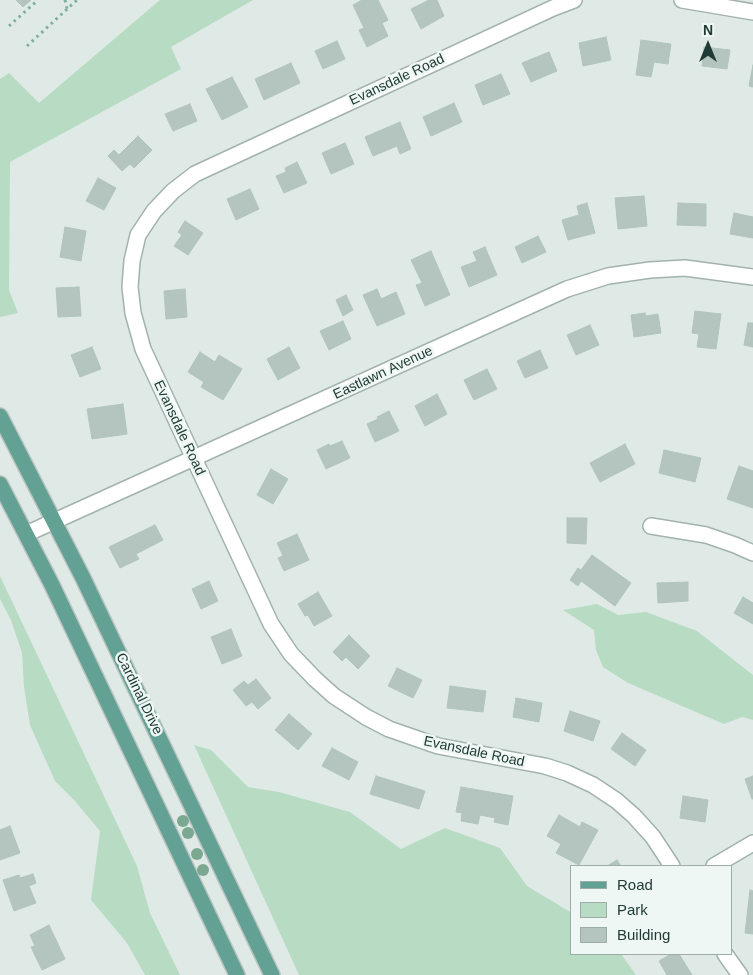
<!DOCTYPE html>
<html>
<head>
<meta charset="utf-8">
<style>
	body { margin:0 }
	#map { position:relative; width:753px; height:975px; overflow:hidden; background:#dfeae6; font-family:Arial,sans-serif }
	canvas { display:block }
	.legend { position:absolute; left:570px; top:865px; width:162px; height:90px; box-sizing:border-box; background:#eff7f4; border:1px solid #9caca8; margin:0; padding:6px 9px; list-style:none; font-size:15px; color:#203b35 }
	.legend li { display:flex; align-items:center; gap:10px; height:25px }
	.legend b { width:25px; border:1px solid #9caca8 }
	.north { position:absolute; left:683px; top:20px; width:50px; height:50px; -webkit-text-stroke:4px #eff7f4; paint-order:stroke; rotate:0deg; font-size:14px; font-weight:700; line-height:20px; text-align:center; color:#203b35 }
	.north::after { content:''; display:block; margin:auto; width:18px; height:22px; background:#203b35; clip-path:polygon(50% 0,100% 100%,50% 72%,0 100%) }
</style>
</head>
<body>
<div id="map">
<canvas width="753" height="975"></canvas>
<ul class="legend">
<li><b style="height:6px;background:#63a194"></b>Road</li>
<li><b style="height:14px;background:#b7dcc3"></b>Park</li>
<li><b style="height:14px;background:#b4c5bf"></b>Building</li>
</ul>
<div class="north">N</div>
</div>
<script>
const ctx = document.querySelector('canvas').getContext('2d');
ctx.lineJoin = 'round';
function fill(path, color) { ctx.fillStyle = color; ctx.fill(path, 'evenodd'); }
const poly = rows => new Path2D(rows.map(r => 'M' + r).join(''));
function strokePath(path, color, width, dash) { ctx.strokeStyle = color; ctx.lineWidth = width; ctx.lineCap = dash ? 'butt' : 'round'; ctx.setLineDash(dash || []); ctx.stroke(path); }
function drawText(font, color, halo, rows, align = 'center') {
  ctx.font = font + ' Arial,sans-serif'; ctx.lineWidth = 5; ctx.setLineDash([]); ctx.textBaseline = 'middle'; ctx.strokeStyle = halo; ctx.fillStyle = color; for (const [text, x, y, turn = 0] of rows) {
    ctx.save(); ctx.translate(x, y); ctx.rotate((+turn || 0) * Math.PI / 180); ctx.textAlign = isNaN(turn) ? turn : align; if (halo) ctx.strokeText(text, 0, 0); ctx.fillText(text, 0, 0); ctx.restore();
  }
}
fill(poly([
	[160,0,253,0,171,47,181,69,10,162,9,290,18,313,0,317,0,79,9,73,39,103],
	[0,576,137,866,150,913,180,975,145,975,127,943,91,900,100,831,74,800,55,781,30,725,24,687,22,653,11,620,0,599],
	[597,604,618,615,646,612,697,631,753,675,753,720,742,717,724,724,628,683,603,667,596,650,594,630,563,610],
	[194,745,211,750,248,787,279,792,350,812,401,849,445,828,500,848,527,886,572,913,572,954,621,954,636,975,299,975]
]), '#b7dcc3');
const building = poly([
	[16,0,31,0,23,7,16,0],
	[362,0,378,0,388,20,382,23,388,36,367,47,359,30,364,28,353,5,362,0],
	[429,0,437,0,444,16,421,29,411,9,429,0],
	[606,37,611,60,583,66,579,43,606,37],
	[641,40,671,44,668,64,654,62,651,77,636,75,641,40],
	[337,41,345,59,323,69,315,51,337,41],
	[704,47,730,50,727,69,702,66,704,47],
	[549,52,557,71,531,82,522,63,549,52],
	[291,63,300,83,264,100,255,79,291,63],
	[753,65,753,87,749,86,753,65],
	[501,74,510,94,483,105,475,85,501,74],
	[232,77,248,107,222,120,206,89,232,77],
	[454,103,462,122,431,136,423,117,454,103],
	[190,104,197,121,173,131,165,114,190,104],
	[400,122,411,149,400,154,397,146,373,156,365,137,400,122],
	[138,136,152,150,134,168,130,164,122,171,108,156,114,150,119,155,138,136],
	[345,143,354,164,331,174,322,153,345,143],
	[297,162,307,183,284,193,276,176,286,172,285,168,297,162],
	[98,178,116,188,104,210,86,201,98,178],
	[250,189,259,209,236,220,227,199,250,189],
	[644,196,647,226,618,229,615,198,644,196],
	[587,203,595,233,568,240,562,220,579,215,577,206,587,203],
	[678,203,706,204,706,226,677,225,678,203],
	[734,213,753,217,753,238,730,234,734,213],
	[185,221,203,233,188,255,174,246,182,235,178,232,185,221],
	[65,227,86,231,81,261,60,257,65,227],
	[538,236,546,252,522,263,515,247,538,236],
	[485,247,497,275,469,287,461,267,477,261,473,252,485,247],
	[431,251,450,295,425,306,416,285,422,283,411,260,431,251],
	[79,287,81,316,58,317,56,288,79,287],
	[185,289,187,317,166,319,164,291,185,289],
	[377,289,381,299,396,292,405,314,377,326,363,295,377,289],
	[346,295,353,310,343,316,336,300,346,295],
	[695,311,721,314,716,349,697,347,699,334,692,333,695,311],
	[645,313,646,316,658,314,661,333,634,337,631,315,645,313],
	[343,321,351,339,329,350,320,331,343,321],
	[748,323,753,323,753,347,744,345,748,323],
	[590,325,599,345,576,355,567,335,590,325],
	[92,347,101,369,80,377,71,355,92,347],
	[289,347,300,368,278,380,267,359,289,347],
	[540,350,548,368,525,378,517,361,540,350],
	[200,352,215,362,219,355,242,369,223,400,201,387,204,382,188,372,200,352],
	[487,369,497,389,474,400,464,380,487,369],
	[437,394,447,414,425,426,415,406,437,394],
	[123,404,127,434,92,439,87,409,123,404],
	[389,411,399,431,375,442,367,424,378,419,377,417,389,411],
	[342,441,350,458,326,469,317,450,329,444,330,446,342,441],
	[625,444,635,464,600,482,590,463,625,444],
	[664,450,701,458,695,482,659,473,664,450],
	[739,466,753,471,753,508,727,499,739,466],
	[271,469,288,479,273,504,257,495,271,469],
	[567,518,587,518,586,544,567,543,567,518],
	[155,525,163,540,136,554,139,559,120,568,109,547,155,525],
	[297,534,309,560,284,571,278,558,283,556,277,543,297,534],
	[592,555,631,583,615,606,581,581,578,586,570,580,578,568,581,570,592,555],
	[209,581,218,601,201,609,192,589,209,581],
	[688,582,688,601,658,603,657,583,688,582],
	[318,592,332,616,314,626,308,615,305,616,298,604,318,592],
	[743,597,753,603,753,624,734,613,743,597],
	[231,629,242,656,222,664,211,637,231,629],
	[349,635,370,656,358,669,346,657,342,661,333,652,349,635],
	[397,668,422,680,413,698,388,686,397,668],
	[256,679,271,698,258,709,252,702,246,706,233,690,244,681,248,685,256,679],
	[450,686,486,691,483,712,447,708,450,686],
	[516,698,542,703,539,722,513,717,516,698],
	[570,711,600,721,593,741,564,731,570,711],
	[289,714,312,734,298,750,275,730,289,714],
	[622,733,646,750,635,766,611,749,622,733],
	[332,748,358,762,349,780,322,766,332,748],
	[376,776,425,791,419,809,370,794,376,776],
	[753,776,753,799,752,799,745,779,753,776],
	[461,787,513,796,508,825,494,822,495,818,480,815,478,824,461,821,462,813,456,812,461,787],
	[683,796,708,800,705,822,680,818,683,796],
	[559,815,580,827,582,822,598,830,579,865,556,853,561,844,547,836,559,815],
	[10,826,20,853,0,860,0,830,10,826],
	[617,860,621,866,607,866,617,860],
	[33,874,36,883,29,886,36,903,14,911,3,880,19,875,20,878,33,874],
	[750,890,753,891,753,934,745,933,750,890],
	[49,925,65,959,42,970,31,947,35,946,30,935,49,925],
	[671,954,679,954,692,975,667,975,659,961,671,954]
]);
fill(building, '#b4c5bf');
strokePath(building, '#b1c4bd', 1);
const minor = poly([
	[574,0,553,8,195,174,173,191,154,211,138,235,132,261,130,287,133,313,143,349,271,624,291,654,315,679,334,696,366,717,389,729,438,746,545,766,567,773,593,785,617,801,634,816,653,837,672,866],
	[682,0,753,12],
	[651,526,706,535,735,545,753,553],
	[26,534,567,289,608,276,650,270,685,268,753,277],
	[714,866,753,843],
	[725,954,740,975]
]);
const major = poly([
	[0,416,83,578,272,975],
	[0,484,52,585,237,975]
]);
strokePath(minor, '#a2b2ad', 18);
strokePath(major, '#bcc4c2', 18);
strokePath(poly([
	[65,0,67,9],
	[9,26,38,0],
	[27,46,77,0]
]), '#7fafa2', 3, [2.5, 4]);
strokePath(minor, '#fff', 15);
strokePath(major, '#63a194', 15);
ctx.fillStyle = '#7ba890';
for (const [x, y] of [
	[183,821],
	[188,833],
	[197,854],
	[203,870]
]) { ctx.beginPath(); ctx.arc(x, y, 6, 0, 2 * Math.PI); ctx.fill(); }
drawText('14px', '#203b35', '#eff7f4', [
	["Evansdale Road",397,80,-25],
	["Eastlawn Avenue",383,373,-25],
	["Evansdale Road",179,428,65],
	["Cardinal Drive",139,694,64],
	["Evansdale Road",474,752,12]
]);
</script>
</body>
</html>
